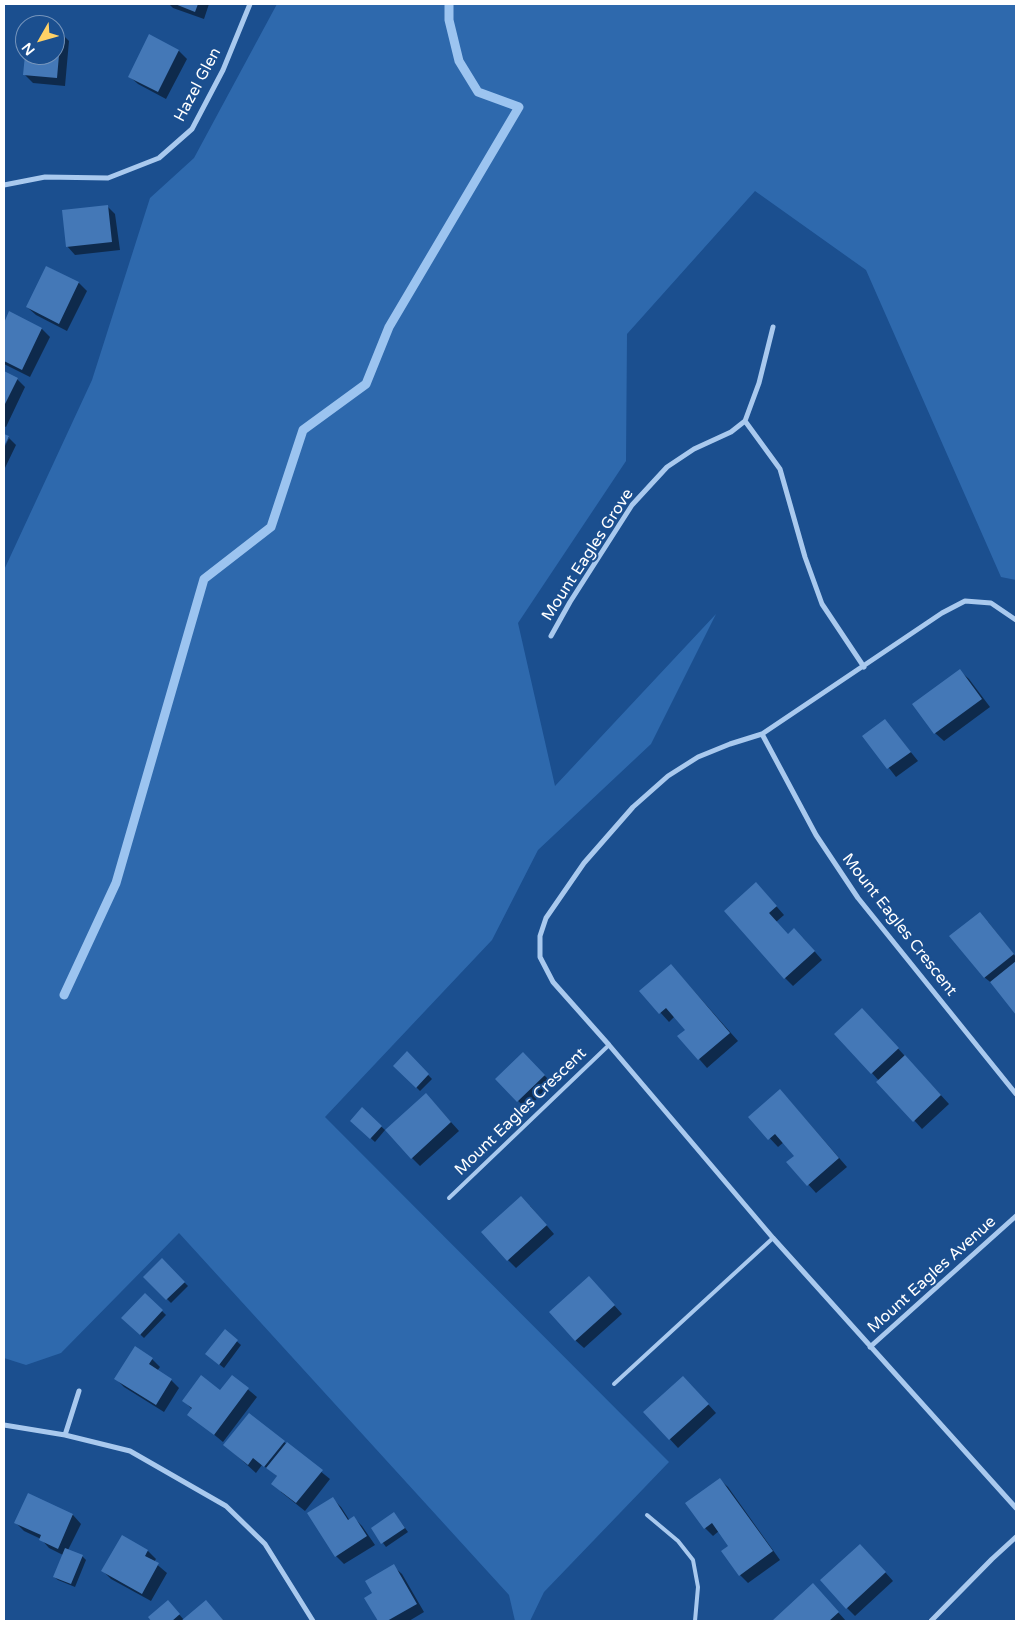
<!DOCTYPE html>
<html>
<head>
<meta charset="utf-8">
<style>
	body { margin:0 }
	#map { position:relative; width:1020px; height:1625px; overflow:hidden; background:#1b4f8f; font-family:"Varela Round",sans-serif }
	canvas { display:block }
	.frame { position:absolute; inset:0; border:5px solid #fff; pointer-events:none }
	.north { position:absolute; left:15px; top:15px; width:50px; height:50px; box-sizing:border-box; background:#1b4f8f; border:1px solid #7695bc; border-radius:50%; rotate:232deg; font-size:14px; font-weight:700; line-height:20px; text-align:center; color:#fff }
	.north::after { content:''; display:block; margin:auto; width:18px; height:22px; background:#ffd166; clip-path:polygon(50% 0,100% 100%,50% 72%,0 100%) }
</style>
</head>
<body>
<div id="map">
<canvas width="1020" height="1625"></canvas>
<div class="frame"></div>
<div class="north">N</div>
</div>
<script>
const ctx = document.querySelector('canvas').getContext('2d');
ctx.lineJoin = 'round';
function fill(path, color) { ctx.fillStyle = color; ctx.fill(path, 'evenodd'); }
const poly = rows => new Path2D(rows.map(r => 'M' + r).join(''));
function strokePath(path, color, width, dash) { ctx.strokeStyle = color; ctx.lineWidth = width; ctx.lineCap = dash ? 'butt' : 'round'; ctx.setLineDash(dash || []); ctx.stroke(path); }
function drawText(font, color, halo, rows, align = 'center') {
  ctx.font = font + ' "Varela Round",sans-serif'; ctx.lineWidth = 4; ctx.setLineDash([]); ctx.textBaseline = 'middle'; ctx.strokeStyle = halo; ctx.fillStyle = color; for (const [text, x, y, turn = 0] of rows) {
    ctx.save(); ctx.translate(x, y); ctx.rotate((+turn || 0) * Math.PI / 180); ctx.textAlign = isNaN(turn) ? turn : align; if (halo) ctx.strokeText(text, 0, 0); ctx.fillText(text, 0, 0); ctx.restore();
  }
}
fill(poly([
	[277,4,1016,4,1016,580,1001,577,866,270,755,191,627,334,626,461,518,623,555,786,716,614,651,744,538,850,492,940,325,1117,669,1462,544,1592,530,1621,515,1621,509,1595,179,1233,61,1353,26,1365,4,1358,4,570,92,380,150,198,194,158]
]), '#2e69ad');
fill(poly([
	[169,4,209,4,204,19,173,8],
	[55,32,61,33,69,41,65,86,33,83,25,75,26,55,55,55],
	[150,36,179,51,187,59,166,99,138,84,129,76],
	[107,206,115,214,120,250,75,255,67,246],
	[47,267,79,283,87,291,67,331,36,315,27,307],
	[10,313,42,329,50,337,30,377,4,364,4,325],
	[4,372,17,379,25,387,6,427,4,426],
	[4,435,8,437,16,445,4,470,4,448,9,438,6,438,4,443],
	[960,671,969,679,990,707,944,741,935,733,914,704],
	[885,720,918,761,896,777,864,736],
	[764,892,784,915,776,922,788,935,803,938,822,960,793,986,785,978],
	[988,922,1016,957,1016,1013,994,985,984,977],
	[671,965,738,1041,707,1068,679,1036,687,1030,675,1016,669,1022,641,991],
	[870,1018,949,1104,922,1129,872,1073],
	[407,1053,432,1079,420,1091,395,1066],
	[523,1054,553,1084,526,1109,497,1079],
	[788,1099,847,1167,816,1193,788,1162,796,1156,784,1142,778,1147,750,1117],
	[434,1103,459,1131,420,1166,412,1158],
	[362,1109,385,1130,375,1142,352,1121],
	[530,1206,554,1234,516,1268,508,1260],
	[162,1260,188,1286,171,1303,145,1277],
	[597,1286,622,1314,584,1348,575,1340],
	[145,1294,166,1315,144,1338,123,1318],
	[225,1331,241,1345,224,1368,211,1358],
	[152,1359,160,1367,157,1371,171,1380,179,1388,164,1412,124,1387,116,1379],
	[232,1376,257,1397,223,1442,189,1414,193,1410,184,1401,220,1392],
	[691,1385,716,1413,678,1448,645,1412],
	[284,1442,330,1479,305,1511,281,1492,278,1477,274,1473,262,1465,256,1473,225,1445],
	[719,1479,728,1487,780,1560,748,1583,740,1575,730,1546,719,1531,713,1536,705,1528],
	[29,1495,73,1515,81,1524,68,1550,82,1556,86,1560,75,1587,58,1580,54,1577,63,1555,49,1548,41,1539,24,1531,16,1523],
	[332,1498,341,1507,350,1521,354,1518,362,1526,375,1545,344,1564,336,1556],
	[397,1517,408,1532,386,1547,372,1528],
	[148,1551,156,1559,154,1562,167,1573,151,1601,111,1579,103,1571],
	[868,1553,893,1581,855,1616,847,1608],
	[393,1566,402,1574,424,1612,409,1621,380,1621,366,1598,374,1594],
	[821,1593,846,1621,776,1621,774,1620],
	[172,1606,184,1620,214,1610,224,1621,152,1621,149,1618]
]), '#0007');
strokePath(poly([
	[64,995,116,883,204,579,271,527,303,430,366,384,389,327,519,107,478,92,459,61,449,20,449,4]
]), '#9cc4f0', 9);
fill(poly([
	[175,4,198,4,195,12],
	[55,31,61,32,57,78,23,75,25,55,55,55],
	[149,34,179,50,158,92,128,77],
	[108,205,112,242,66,247,62,210],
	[46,266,79,282,59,324,26,307],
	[9,311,42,328,22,370,4,361,4,323],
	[4,371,18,378,4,406],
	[4,434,9,436,4,446],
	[960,669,982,699,934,734,912,704],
	[885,719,911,752,887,769,862,736],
	[756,882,777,906,769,913,788,934,794,928,815,951,784,979,724,911],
	[980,912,1014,954,984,978,949,936],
	[1016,961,1016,1015,990,982],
	[671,964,730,1033,698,1060,677,1036,685,1030,666,1008,659,1014,639,991],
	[862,1008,899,1048,871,1074,834,1034],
	[407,1051,429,1074,416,1088,393,1066],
	[523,1052,545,1075,517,1102,495,1079],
	[905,1055,941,1095,913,1122,876,1082],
	[780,1089,839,1158,807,1186,786,1162,794,1156,775,1134,768,1140,748,1117],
	[426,1093,451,1122,411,1159,385,1130],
	[362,1107,382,1126,370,1139,350,1121],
	[521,1196,547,1225,507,1261,481,1232],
	[162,1258,185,1282,166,1300,143,1277],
	[589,1276,615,1305,575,1341,549,1312],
	[145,1293,163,1310,140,1335,121,1318],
	[225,1329,238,1340,219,1365,205,1354],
	[135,1346,153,1358,149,1364,172,1379,156,1405,114,1379],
	[201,1375,220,1390,232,1375,249,1388,214,1435,187,1415,192,1408,182,1401],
	[683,1376,709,1404,669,1440,643,1412],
	[249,1413,285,1441,264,1467,253,1458,248,1465,223,1445],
	[287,1442,323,1470,296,1503,271,1484,277,1476,266,1468],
	[720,1478,773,1551,739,1576,721,1551,728,1546,712,1523,704,1529,685,1503],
	[28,1493,73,1514,58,1549,39,1540,41,1535,14,1523],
	[333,1497,348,1520,354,1516,367,1536,335,1557,307,1513],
	[394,1512,405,1528,381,1544,371,1528],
	[122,1535,148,1550,145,1556,159,1563,142,1594,101,1571],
	[860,1544,886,1572,846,1609,820,1580],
	[65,1548,83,1555,71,1584,53,1577],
	[394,1564,417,1604,387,1621,378,1621,364,1598,372,1593,365,1581],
	[813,1583,839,1612,829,1621,774,1621,773,1620],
	[168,1600,180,1614,172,1621,151,1621,148,1617],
	[206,1600,224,1621,181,1621]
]), '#4478b7');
strokePath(poly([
	[449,1198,609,1045],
	[614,1384,773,1238],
	[647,1515,678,1541,693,1560,698,1587,695,1621]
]), '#a9c9ee', 4);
strokePath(poly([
	[4,185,45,177,108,178,159,158,192,129,223,70,250,4],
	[745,421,780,469,805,557,822,604,864,667],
	[551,636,570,602,632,505,667,467,694,449,731,432,745,421,759,383,773,327],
	[762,734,942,613,965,601,991,603,1016,620],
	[1016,1094,858,898,816,835,762,734,730,744,698,757,668,776,633,807,584,863,546,918,540,936,540,957,553,982,609,1045,773,1238,1016,1508],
	[870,1347,1016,1216],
	[4,1425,65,1435,130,1451,226,1506,265,1544,313,1621],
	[65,1435,79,1391],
	[931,1621,992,1559,1016,1537]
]), '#a9c9ee', 5);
drawText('16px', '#fff', '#1b4f8f', [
	["Hazel Glen",198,85,-62],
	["Mount Eagles Grove",588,555,-57],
	["Mount Eagles Crescent",899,925,52],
	["Mount Eagles Crescent",521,1112,-44],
	["Mount Eagles Avenue",932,1275,-42]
]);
</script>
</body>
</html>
